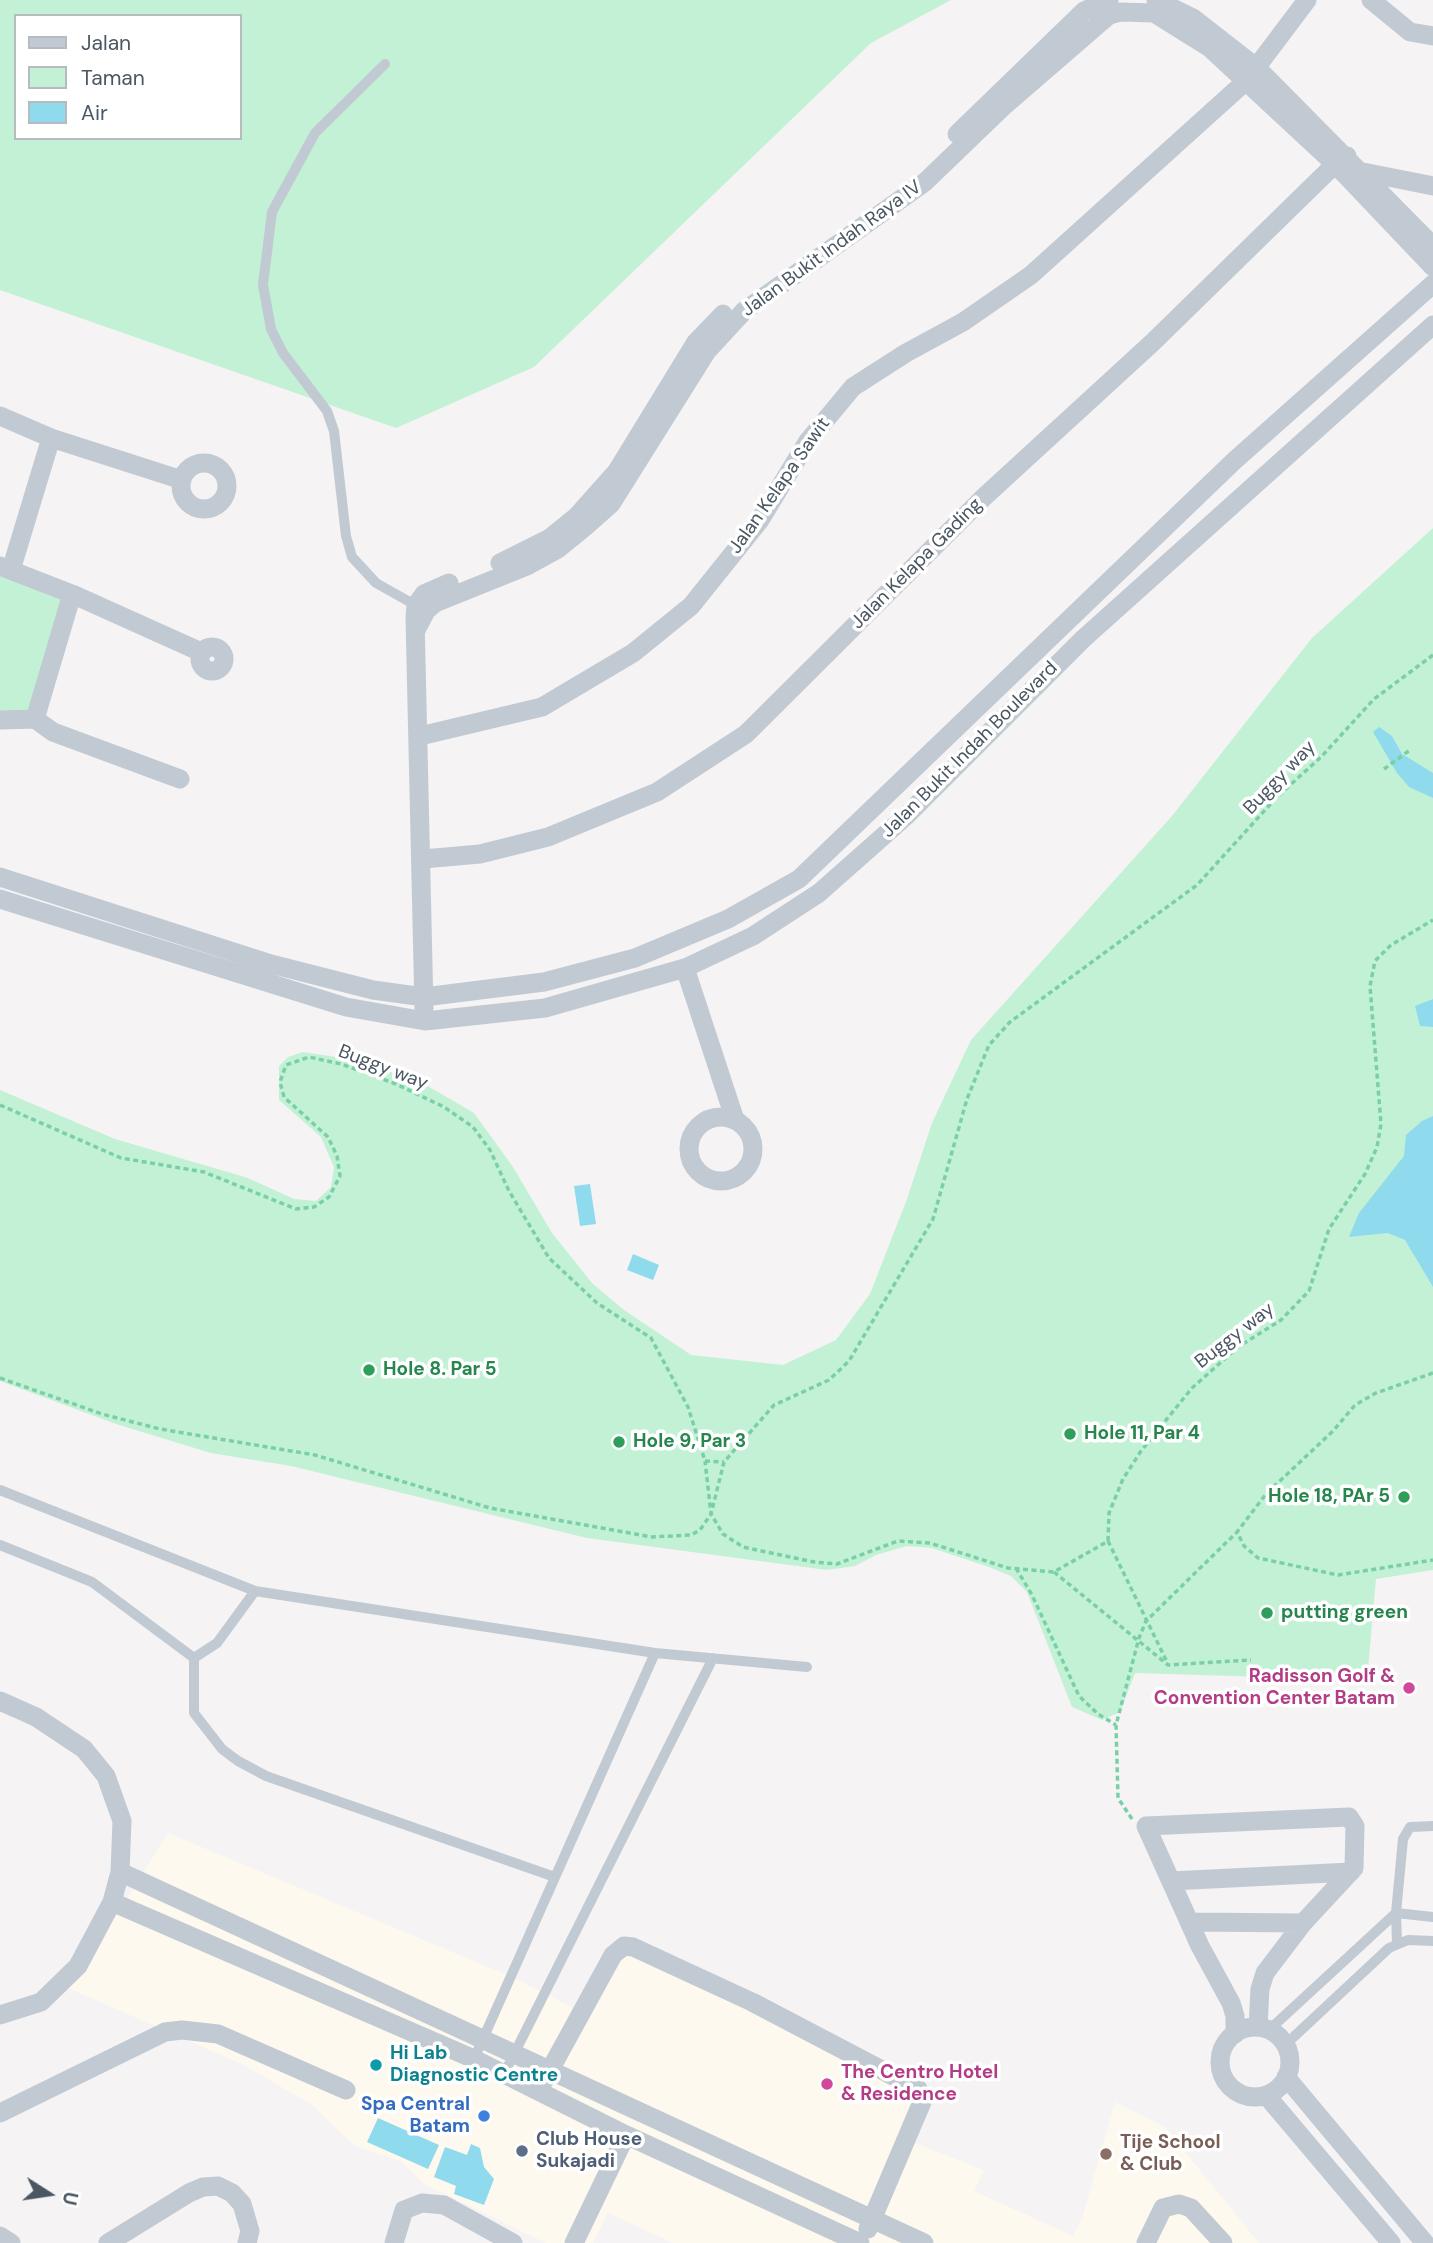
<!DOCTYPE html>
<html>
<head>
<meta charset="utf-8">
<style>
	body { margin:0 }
	#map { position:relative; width:1433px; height:2243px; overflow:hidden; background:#f5f3f3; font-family:"DM Sans",sans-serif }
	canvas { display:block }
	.legend { position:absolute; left:14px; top:14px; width:228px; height:126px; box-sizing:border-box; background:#fff; border:2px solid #b7bbc0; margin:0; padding:9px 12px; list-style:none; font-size:21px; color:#4a5661 }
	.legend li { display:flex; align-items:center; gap:14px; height:35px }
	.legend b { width:35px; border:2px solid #b7bbc0 }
	.north { position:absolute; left:14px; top:2159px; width:70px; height:70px; -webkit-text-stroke:5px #fff; paint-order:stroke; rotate:102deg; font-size:19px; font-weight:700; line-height:28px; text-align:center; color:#4a5661 }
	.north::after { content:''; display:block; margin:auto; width:24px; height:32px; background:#4a5661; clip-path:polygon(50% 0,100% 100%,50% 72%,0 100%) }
</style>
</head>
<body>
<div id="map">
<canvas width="1433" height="2243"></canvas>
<ul class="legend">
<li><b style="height:9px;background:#c1cad2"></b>Jalan</li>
<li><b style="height:19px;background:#c3f1d5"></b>Taman</li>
<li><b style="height:19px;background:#90daee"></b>Air</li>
</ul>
<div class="north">U</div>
</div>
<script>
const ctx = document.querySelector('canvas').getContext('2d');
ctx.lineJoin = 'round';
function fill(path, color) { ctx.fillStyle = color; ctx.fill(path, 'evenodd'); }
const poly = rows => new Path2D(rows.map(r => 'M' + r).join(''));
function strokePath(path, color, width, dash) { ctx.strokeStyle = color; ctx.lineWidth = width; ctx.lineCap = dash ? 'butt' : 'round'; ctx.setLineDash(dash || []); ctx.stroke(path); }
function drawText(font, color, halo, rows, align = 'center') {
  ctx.font = font + ' "DM Sans",sans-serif'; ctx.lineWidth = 7; ctx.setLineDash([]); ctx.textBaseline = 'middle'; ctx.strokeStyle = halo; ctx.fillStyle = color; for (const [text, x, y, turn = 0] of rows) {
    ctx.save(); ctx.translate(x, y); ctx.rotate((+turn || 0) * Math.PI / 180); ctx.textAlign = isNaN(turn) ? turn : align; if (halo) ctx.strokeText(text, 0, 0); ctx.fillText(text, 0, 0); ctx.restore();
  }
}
fill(poly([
	[168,1833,512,1977,584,2013,617,1944,932,2090,910,2141,984,2170,974,2191,1073,2236,1082,2218,1115,2102,1165,2127,1259,2243,673,2243,608,2213,593,2243,546,2243,424,2184,402,2162,355,2146,312,2105,244,2065,59,1984,117,1915]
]), '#fdf9ef');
fill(poly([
	[0,0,951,0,871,43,534,367,396,428,0,290],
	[16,16,240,16,240,138,16,138],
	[1433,528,1433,1570,1376,1579,1367,1680,1135,1673,1120,1712,1102,1720,1072,1707,1027,1592,1011,1576,989,1567,932,1548,907,1546,876,1555,855,1566,827,1570,587,1538,291,1466,211,1453,116,1424,0,1381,0,1090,115,1139,248,1178,294,1199,316,1201,331,1187,334,1167,321,1137,279,1100,279,1066,288,1057,303,1052,349,1059,419,1081,474,1113,513,1167,552,1233,592,1283,624,1310,691,1355,783,1365,836,1340,870,1294,907,1199,932,1123,971,1040,1172,816,1312,638],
	[0,571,72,595,24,729,0,723]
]), '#c3f1d5');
fill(poly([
	[1379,727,1392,736,1402,754,1433,773,1433,798,1409,787,1397,773,1373,732],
	[1433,999,1433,1027,1420,1026,1415,1006],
	[1433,1116,1433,1287,1405,1240,1388,1233,1349,1237,1359,1213,1404,1156,1406,1135,1422,1121],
	[590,1184,596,1224,580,1226,574,1186],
	[633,1254,659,1265,653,1280,627,1270],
	[378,2118,439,2145,428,2169,367,2142],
	[471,2144,480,2148,484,2167,494,2179,484,2205,454,2194,456,2186,434,2177,445,2147,467,2155]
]), '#90daee');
strokePath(poly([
	[1433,655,1374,699,1322,756,1276,798,1197,885,1010,1022,989,1045,967,1099,933,1219,849,1361,829,1380,774,1405,724,1462,711,1514,723,1534,743,1547,814,1562,837,1564,898,1541,930,1543,1008,1568,1054,1572,1108,1541,1109,1513,1123,1479,1141,1451,1192,1388,1238,1347,1281,1320,1309,1291,1329,1229,1365,1174,1377,1147,1381,1124,1370,986,1375,961,1391,945,1433,920],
	[1384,769,1410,750],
	[0,1105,121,1158,204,1172,296,1209,314,1207,329,1197,340,1176,337,1156,328,1137,284,1097,280,1082,286,1065,309,1057,341,1064,396,1084,444,1107,473,1127,490,1150,509,1191,549,1258,597,1303,651,1338,688,1407,705,1461,724,1462],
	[1433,1373,1376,1393,1355,1405,1333,1431,1266,1494,1237,1532,1244,1546,1258,1558,1338,1575,1433,1560],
	[0,1378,102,1414,160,1429,315,1455,490,1508,652,1537,691,1535,700,1530,711,1514,705,1461],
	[1108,1541,1167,1662],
	[1016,1568,1032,1595,1079,1696,1098,1714,1116,1725],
	[1054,1572,1168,1665,1251,1660],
	[1132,1819,1118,1798,1116,1725,1139,1638,1146,1621,1237,1532]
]), '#7ad0a6', 3.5, [5, 3.5]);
strokePath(poly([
	[385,64,315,133,272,212,263,285,271,329,283,353,327,411,334,431,346,536,352,557,376,583,417,606],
	[0,1490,255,1591,655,1653,807,1667],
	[0,1545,92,1582,194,1658],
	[194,1658,194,1713,222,1749,238,1761,266,1776,552,1876],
	[194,1658,217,1643,255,1591],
	[1397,1943,1396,1913,1403,1839,1410,1827,1433,1826],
	[1269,2030,1396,1913,1433,1917],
	[1285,2045,1389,1948,1408,1940,1433,1941],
	[474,2059,655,1653],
	[504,2074,713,1658]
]), '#c1cad2', 10);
strokePath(poly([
	[1156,0,1193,18,1257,68,1433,246],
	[1371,0,1410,32,1433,36],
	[957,134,1084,11,1109,0],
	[1363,172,1433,186],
	[0,416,51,438,182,480],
	'181 486a23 23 0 1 1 46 0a23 23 0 1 1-46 0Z',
	[500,563,550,538,576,517,617,471,696,342,723,314],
	[0,566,72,594,201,652],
	[11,570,51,438],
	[416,630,426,611,435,603,527,566,558,549,585,527,611,504,707,351,744,311,925,182,1005,105,1109,15,1120,12,1154,13,1210,48,1336,165,1433,267],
	'200 659a12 12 0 1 1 24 0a12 12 0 1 1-24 0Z',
	[35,719,72,594],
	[0,720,35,719,53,732,180,779],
	[420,736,542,707,633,653,691,606,760,520,808,441,853,387,906,353,963,322,1031,275,1246,81,1307,0],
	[423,859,480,854,548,837,657,792,746,734,984,497,1152,343,1327,172,1347,156],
	[0,877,271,964,373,990,424,997,544,982,635,958,728,919,799,879,1234,461,1433,284],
	[0,899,346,1007,425,1021,545,1008,685,968,753,936,819,893,906,816,1083,639,1433,325],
	[685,968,735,1120],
	[424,1009,415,617,416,605,424,594,449,583],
	'689 1149a32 32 0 1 1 64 0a32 32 0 1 1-64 0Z',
	[0,1701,36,1717,84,1749,106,1776,122,1821,120,1872,112,1902,78,1966,41,2002,0,2015],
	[120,1872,924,2243],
	[1171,1881,1351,1872],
	[112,1902,474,2059,626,2135,860,2243],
	[1191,1922,1303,1923],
	'1220 2062a35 35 0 1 1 70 0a35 35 0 1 1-70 0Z',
	[1235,2034,1235,2016,1231,2003,1200,1946,1146,1826,1349,1817,1355,1826,1354,1868,1303,1923,1265,1973,1260,1989,1258,2027],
	[1286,2077,1425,2243],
	[544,2081,613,1955,624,1946,633,1947,752,2002,918,2089,922,2102,868,2229],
	[1266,2095,1391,2243],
	[0,2113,165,2032,182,2030,218,2034,346,2090],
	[0,2236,11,2243],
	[108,2243,189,2193,203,2187,218,2186,232,2193,242,2204,250,2231,247,2243],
	[394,2243,404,2210,422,2203,444,2205,513,2243],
	[574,2243,626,2135],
	[1146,2243,1163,2208,1179,2204,1191,2208,1223,2243]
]), '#c1cad2', 19);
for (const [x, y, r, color] of [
	[369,1370,7,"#2e9e5b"],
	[1070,1434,7,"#2e9e5b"],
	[619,1442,7,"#2e9e5b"],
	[1404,1497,7,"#2e9e5b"],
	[1267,1613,7,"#2e9e5b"],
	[1409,1688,7,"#d1479c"],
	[376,2065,7,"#0f9aa8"],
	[827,2084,7,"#d1479c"],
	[484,2116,7,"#3f7fe0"],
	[522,2151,7,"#5c6f8a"],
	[1106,2154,7,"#8d6e63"]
]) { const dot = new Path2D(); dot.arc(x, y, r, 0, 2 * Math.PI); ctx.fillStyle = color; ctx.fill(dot); strokePath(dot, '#fff', 2.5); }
drawText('19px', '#4a5661', '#fff', [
	["Jalan Bukit Indah Raya IV",832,249,-36],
	["Jalan Kelapa Sawit",780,486,-55],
	["Jalan Kelapa Gading",917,564,-45],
	["Jalan Bukit Indah Boulevard",970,750,-45],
	["Buggy way",1280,778,-46],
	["Buggy way",383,1068,21],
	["Buggy way",1235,1336,-38]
]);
drawText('bold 19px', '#27864d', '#fff', [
	["Hole 8. Par 5",383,1370],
	["Hole 11, Par 4",1084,1434],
	["Hole 9, Par 3",633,1442],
	["Hole 18, PAr 5",1390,1497,"right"],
	["putting green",1281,1613]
], 'left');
drawText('bold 19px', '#b23c85', '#fff', [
	["Radisson Golf &",1395,1677],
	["Convention Center Batam",1395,1699],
	["The Centro Hotel",841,2073,"left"],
	["& Residence",841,2095,"left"]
], 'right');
drawText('bold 19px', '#0d838f', '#fff', [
	["Hi Lab",390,2054],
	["Diagnostic Centre",390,2076]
], 'left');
drawText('bold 19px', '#366cbe', '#fff', [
	["Spa Central",470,2105],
	["Batam",470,2127]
], 'right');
drawText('bold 19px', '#4e5e75', '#fff', [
	["Club House",536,2140],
	["Sukajadi",536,2162]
], 'left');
drawText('bold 19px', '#785e54', '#fff', [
	["Tije School",1120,2143],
	["& Club",1120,2165]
], 'left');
</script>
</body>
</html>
